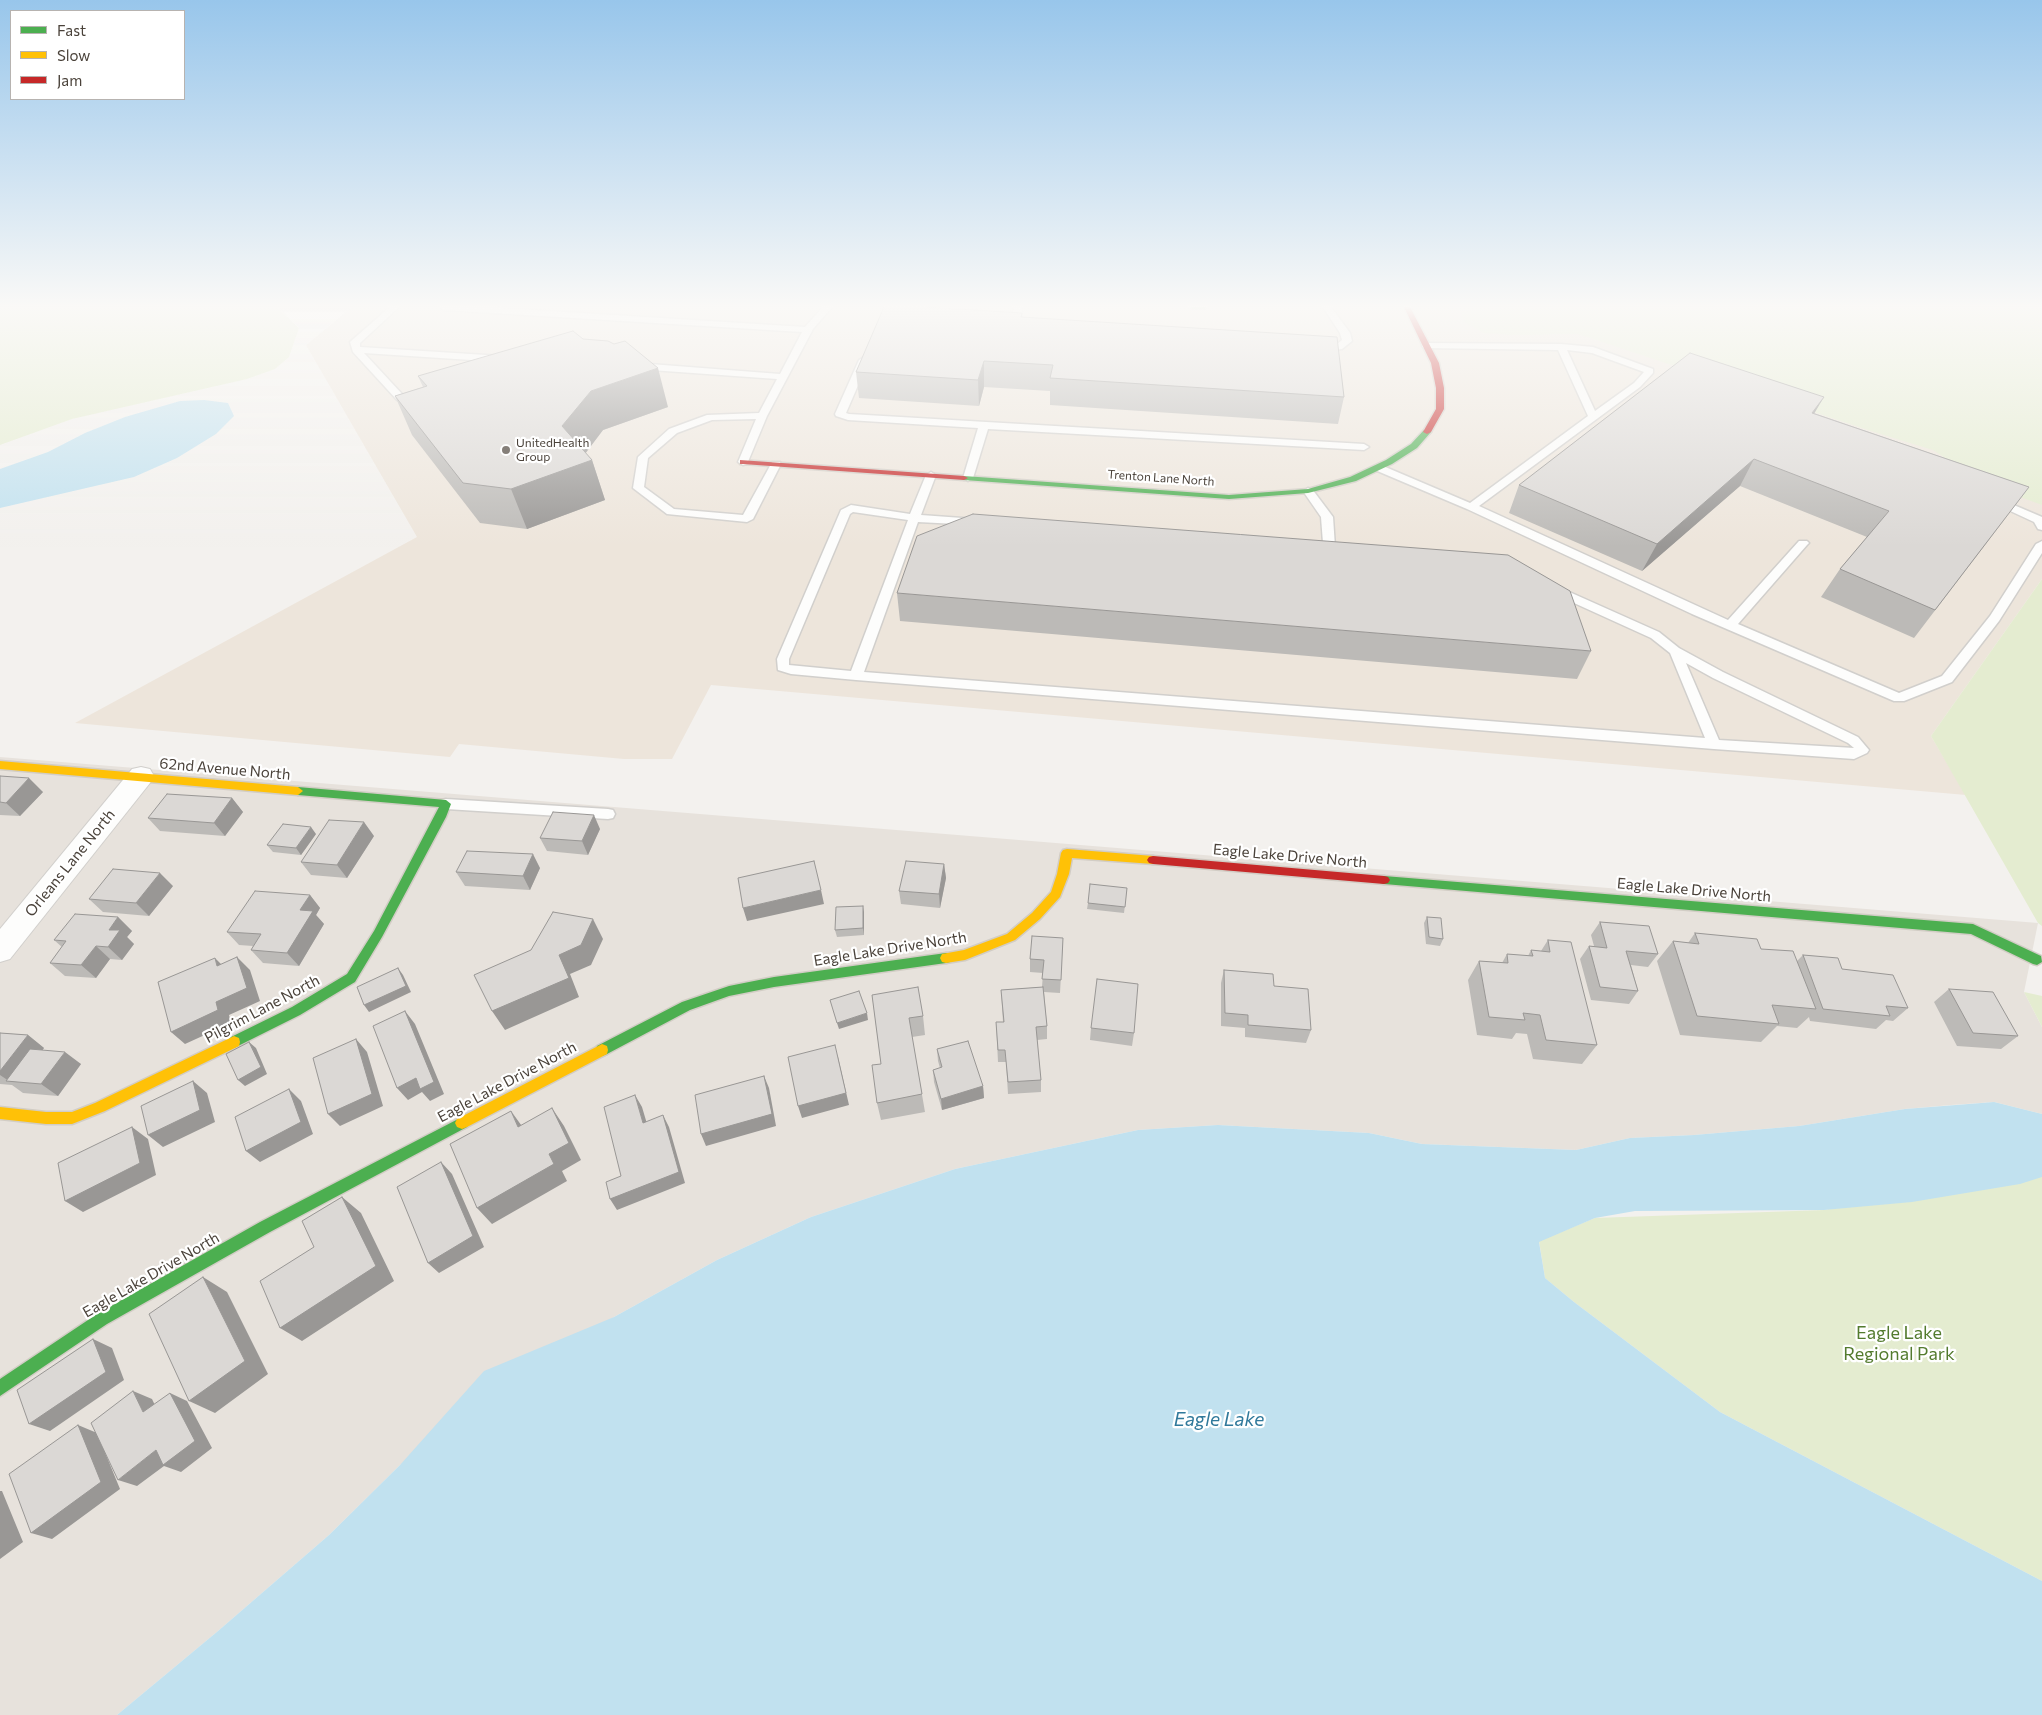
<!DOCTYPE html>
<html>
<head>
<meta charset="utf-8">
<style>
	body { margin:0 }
	#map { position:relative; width:2042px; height:1715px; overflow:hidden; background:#f3f1ee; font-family:Commissioner,sans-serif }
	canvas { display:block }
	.legend { position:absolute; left:10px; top:10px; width:175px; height:90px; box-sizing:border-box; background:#fff; border:1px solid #b7b3b0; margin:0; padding:6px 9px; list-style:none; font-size:15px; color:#4a423a }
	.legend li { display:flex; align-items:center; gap:10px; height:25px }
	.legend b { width:25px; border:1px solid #b7b3b0 }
</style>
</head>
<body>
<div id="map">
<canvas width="2042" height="1715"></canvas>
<ul class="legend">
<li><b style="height:6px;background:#4caf50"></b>Fast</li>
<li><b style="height:6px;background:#ffc107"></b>Slow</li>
<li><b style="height:6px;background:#c62828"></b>Jam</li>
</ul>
</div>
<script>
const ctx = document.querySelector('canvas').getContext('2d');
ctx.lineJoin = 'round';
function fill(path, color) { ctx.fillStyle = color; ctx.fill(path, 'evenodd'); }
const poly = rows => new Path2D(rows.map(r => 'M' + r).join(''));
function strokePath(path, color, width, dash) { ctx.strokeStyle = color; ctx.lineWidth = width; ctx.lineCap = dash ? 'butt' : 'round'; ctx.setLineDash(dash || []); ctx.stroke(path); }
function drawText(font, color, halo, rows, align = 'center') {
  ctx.font = font + ' Commissioner,sans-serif'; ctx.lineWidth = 4.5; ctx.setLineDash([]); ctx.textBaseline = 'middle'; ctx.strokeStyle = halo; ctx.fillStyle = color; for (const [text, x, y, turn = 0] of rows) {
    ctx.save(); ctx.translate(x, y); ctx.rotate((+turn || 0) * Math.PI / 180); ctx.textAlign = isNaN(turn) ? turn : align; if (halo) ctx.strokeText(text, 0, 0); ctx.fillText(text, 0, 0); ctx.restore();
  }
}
fill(poly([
	[0,757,2038,923,2024,992,2042,1027,2042,1114,1994,1102,1951,1105,1905,1109,1799,1126,1694,1135,1630,1138,1576,1150,1422,1144,1369,1133,1218,1125,1138,1130,955,1169,811,1217,717,1260,614,1317,400,1465,329,1535,218,1631,117,1715,0,1715]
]), '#e7e2dc');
fill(poly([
	[352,307,2042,307,2042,579,1931,736,1966,795,711,685,672,759,624,759,459,744,450,757,75,723,417,537,306,345]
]), '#ede5db');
fill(poly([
	[0,307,277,307,299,328,289,357,275,369,247,379,72,419,0,445],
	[1530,307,2042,307,2042,505,2012,494,1959,467,1933,450,1874,432,1578,334,1513,335,1484,333,1464,322,1461,312],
	[2042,579,2042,926,2038,923,1931,736],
	[2024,992,2042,996,2042,1027],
	[2042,1172,2042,1581,1720,1412,1574,1302,1545,1278,1539,1241,1595,1218,1824,1210]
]), '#e4ecd0');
fill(poly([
	[204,400,228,403,234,416,216,434,177,458,134,477,0,508,0,469,48,452,85,433,125,417,180,401],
	[1994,1102,2042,1114,2042,1177,2020,1184,1912,1202,1824,1210,1635,1211,1595,1218,1539,1242,1545,1278,1574,1302,1720,1412,2042,1581,2042,1715,117,1715,218,1631,329,1535,400,1465,484,1371,614,1317,717,1260,811,1217,955,1169,1138,1130,1218,1125,1369,1133,1422,1144,1576,1150,1630,1138,1694,1135,1799,1126,1905,1109]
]), '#c1e1ef');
const lane = poly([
	[390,307,399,307,360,343,360,347,502,356,507,359,502,362,364,353,403,395,419,398,421,400,416,403,397,400,353,352,350,342,390,307],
	[440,307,485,307,805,327,823,307,832,307,813,329,767,416,747,464,743,465,738,462,756,419,712,420,677,433,648,458,644,487,674,509,743,515,771,464,772,462,780,462,781,464,753,519,747,522,667,514,633,488,638,457,669,429,707,415,759,413,777,379,637,369,632,366,637,363,780,374,802,332,444,310,440,307],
	[1014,307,1022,307,1021,321,1029,326,1029,330,1023,330,1012,322,1014,307],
	[1323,307,1331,307,1350,333,1352,341,1342,349,1318,352,1313,349,1318,346,1337,344,1342,340,1340,333,1323,307],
	[1427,343,1561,344,1593,347,1653,369,1653,373,1640,387,1479,506,1728,620,1799,541,1807,541,1809,543,1807,545,1738,624,1899,693,1942,676,1990,616,2036,544,2042,541,2042,553,1999,621,1952,682,1904,701,1894,701,1692,614,1467,509,1375,470,1374,468,1375,466,1383,466,1470,503,1588,416,1558,350,1424,348,1422,346,1427,343],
	[1567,350,1592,353,1644,372,1634,383,1595,411,1567,350],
	[864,357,869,360,846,413,849,414,1364,444,1369,447,1364,450,988,429,973,478,968,481,963,478,978,428,848,420,836,416,835,414,859,360,864,357],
	[931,472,936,475,921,515,976,519,982,522,976,525,918,522,864,672,1705,738,1670,653,1651,638,1552,593,1550,590,1552,587,1556,586,1659,632,1679,648,1723,672,1858,737,1869,750,1867,753,1854,759,1714,749,856,680,791,674,778,670,777,659,841,510,851,505,910,514,926,475,931,472],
	[853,512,908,520,851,671,789,665,789,659,850,514,853,512],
	[1686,663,1713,678,1848,743,1854,748,1719,740,1686,663],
	[1308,488,1312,489,1333,517,1335,547,1333,549,1316,549,1310,546,1316,543,1323,543,1321,517,1303,491,1308,488],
	[1995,497,2042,517,2042,530,2038,529,2034,522,1991,502,1990,500,1991,498,1995,497],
	[446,799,608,809,613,810,615,814,613,818,608,819,446,809,441,808,439,804,441,800,446,799]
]);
const street = poly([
	[141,767,150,769,154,776,150,783,10,959,0,962,0,929,132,769,141,767]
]);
const fast = poly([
	[1190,307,1207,307,1204,309,1193,309,1190,307],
	[1424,430,1431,432,1417,448,1392,464,1356,481,1308,493,1229,499,964,480,960,478,964,476,1229,495,1308,489,1350,477,1386,460,1411,444,1424,430],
	[298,787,446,800,451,804,446,817,382,937,355,982,300,1015,234,1048,229,1046,228,1042,229,1038,292,1007,347,974,374,931,439,807,298,795,293,791,298,787],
	[1384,876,1973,924,2041,956,2042,962,2037,965,2033,964,1971,934,1384,884,1380,883,1378,880,1380,877,1384,876],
	[946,953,950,954,952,958,950,962,946,963,774,987,729,996,690,1010,607,1054,602,1056,597,1054,596,1050,597,1046,682,1002,729,986,774,977,946,953],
	[462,1117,467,1119,469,1123,467,1127,270,1232,107,1324,0,1396,0,1379,97,1314,260,1222,462,1117]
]);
const slow = poly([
	[0,761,298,787,303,791,298,795,0,769,0,761],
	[1067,849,1153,856,1157,857,1159,860,1157,863,1153,864,1072,858,1069,874,1060,897,1040,919,1015,940,965,960,946,963,942,962,940,958,942,954,964,950,1007,934,1032,913,1051,892,1057,874,1061,853,1063,850,1067,849],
	[234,1036,239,1038,240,1042,239,1046,105,1111,72,1124,46,1124,0,1119,0,1107,46,1112,72,1112,95,1103,234,1036],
	[602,1044,607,1046,608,1050,607,1054,467,1127,462,1129,457,1127,455,1123,457,1119,602,1044]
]);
const jam = poly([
	[1404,307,1410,307,1439,363,1444,388,1444,409,1431,432,1427,434,1423,432,1436,409,1436,388,1431,363,1404,307],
	[740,460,964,476,968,478,964,480,743,464,740,464,740,460],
	[1153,856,1384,876,1388,877,1390,880,1388,883,1384,884,1153,864,1149,863,1147,860,1149,857,1153,856]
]);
strokePath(lane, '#d1cfcc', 3);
strokePath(street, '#d1cfcc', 2);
strokePath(fast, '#d2cdc5', 3);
strokePath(slow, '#d2cdc5', 3);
strokePath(jam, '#d2cdc5', 3);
fill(lane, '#fdfdfc');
fill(street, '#fdfdfc');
fill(fast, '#4caf50');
fill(slow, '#ffc107');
fill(jam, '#c62828');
fill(poly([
	[1022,313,1022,318,1344,397,1338,424,1050,405,1050,391,984,387,979,406,859,398,856,372],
	[418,376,668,407,603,430,585,453,592,460,605,500,527,529,480,523,412,435,395,396,423,387],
	[1814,413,2029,487,1914,638,1821,597,1840,569,1867,537,1740,486,1642,571,1509,513,1519,485],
	[897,593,1591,651,1577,679,900,621],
	[0,776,43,792,20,816,0,815],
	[232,798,243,812,225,836,160,831,148,818],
	[600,829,588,855,547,851,540,838],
	[316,834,301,855,273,852,267,845],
	[374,836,347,878,311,875,301,862],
	[944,864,946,878,940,908,901,904,899,891],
	[540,868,530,890,465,886,456,872],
	[173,886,149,916,103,912,89,899],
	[1127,888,1124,913,1087,909,1088,903],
	[310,895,320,908,316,915,324,924,299,966,263,963,251,950,253,946,239,945,227,932],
	[864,912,864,935,837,937,835,930],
	[118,917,132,931,127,937,134,944,122,960,110,959,96,978,65,976,50,963,62,947,54,940],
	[1427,917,1443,939,1440,946,1426,944,1424,923],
	[1600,922,1658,954,1648,967,1631,965,1638,991,1629,1004,1591,1000,1580,959,1589,946,1594,946,1591,935],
	[1695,933,1761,949,1797,961,1803,955,1842,969,1908,1008,1893,1021,1886,1020,1876,1029,1810,1021,1809,1017,1797,1028,1777,1026,1761,1042,1680,1035,1657,961,1673,941,1688,943],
	[1063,938,1060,993,1044,992,1047,1026,1047,1039,1037,1040,1041,1080,1041,1092,1008,1094,1006,1062,998,1062,996,1022,1003,1022,1001,990,1042,987,1043,973,1030,972,1030,959],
	[1548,940,1597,1045,1582,1064,1533,1059,1527,1034,1516,1033,1512,1039,1477,1035,1468,980,1479,961,1502,963,1507,954,1528,956,1531,950,1541,951],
	[1224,970,1274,986,1311,1030,1306,1043,1245,1037,1245,1028,1221,1026,1221,983],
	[1949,989,2018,1036,2001,1049,1957,1046,1934,1002],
	[872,995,923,1016,925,1035,912,1037,925,1112,881,1120,877,1103,881,1064],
	[1091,1028,1134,1033,1132,1046,1090,1040],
	[0,1033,28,1035,44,1048,42,1050,81,1064,58,1096,23,1093,12,1085,0,1084],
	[937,1049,983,1086,984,1098,942,1110,934,1082,933,1070,940,1068,938,1061]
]), '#bcbab7');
fill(poly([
	[984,361,984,387,979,406,978,380],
	[658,368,668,407,603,430,576,466,562,426,591,391],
	[1824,397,1808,424,1812,413],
	[1754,459,1740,486,1642,571,1657,544],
	[592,460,605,500,527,529,511,489],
	[29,778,43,792,20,816,6,803],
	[232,798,243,812,225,836,214,823],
	[594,815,600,829,588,855,582,841],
	[364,822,374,836,347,878,337,865],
	[311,827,316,834,301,855,296,848],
	[533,854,540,868,530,890,523,876],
	[944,864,946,878,940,908,939,894],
	[160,873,173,886,149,916,136,903],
	[821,890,824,904,747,921,743,908],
	[310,895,320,908,316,915,324,924,299,966,287,953,300,910],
	[863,906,864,912,864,935,863,928],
	[118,917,132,931,127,937,134,944,122,960,108,947,109,930],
	[593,919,603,939,591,965,570,974,579,997,505,1030,492,1011,559,955],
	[96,946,110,959,96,978,81,965],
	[237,957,250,970,260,1001,229,1015,231,1023,185,1044,171,1032],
	[215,958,228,971,217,966],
	[398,968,403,975,411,992,369,1012,364,1005],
	[405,1011,415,1024,444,1094,430,1101,422,1092,408,1100,397,1088],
	[867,1013,868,1020,839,1029,837,1023],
	[28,1035,44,1048,18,1082,9,1081,0,1075,0,1071],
	[356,1039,367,1052,383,1106,340,1126,328,1114],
	[249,1042,256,1048,267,1074,245,1086,238,1080],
	[65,1052,81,1064,58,1096,41,1084],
	[838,1057,849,1105,802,1118,798,1106],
	[764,1076,769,1088,776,1126,706,1146,701,1134],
	[193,1081,207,1093,215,1122,163,1147,148,1135],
	[983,1086,984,1098,942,1110,941,1099],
	[289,1089,301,1101,313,1134,260,1162,246,1151],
	[635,1095,642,1107,650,1134,643,1123],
	[552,1108,564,1126,581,1160,562,1171,567,1181,492,1224,477,1208],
	[511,1111,524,1129,518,1127],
	[663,1115,669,1127,685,1183,617,1210,610,1199],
	[132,1127,148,1139,156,1175,83,1212,65,1201],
	[441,1162,452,1174,484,1247,439,1273,428,1263],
	[342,1197,361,1213,394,1281,302,1341,280,1328],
	[203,1277,227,1292,268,1374,215,1413,189,1401],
	[93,1339,112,1348,124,1380,50,1431,29,1424],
	[133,1391,152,1399,162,1420,143,1412],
	[170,1393,187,1401,212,1448,181,1472,164,1466,137,1486,118,1480,156,1450],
	[78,1425,97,1433,120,1489,52,1539,31,1533],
	[0,1491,2,1491,23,1542,0,1559]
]), '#999795');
const building = poly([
	[884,307,925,307,1022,313,1021,317,1337,337,1344,397,1050,378,1053,365,984,361,978,380,856,372,884,307],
	[573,331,583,339,608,341,614,344,625,341,658,368,591,391,562,426,592,460,511,489,463,483,395,396,427,386,418,376,573,331],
	[1690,353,1824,397,1812,413,2029,487,1935,610,1840,569,1889,511,1754,459,1657,544,1519,485,1690,353],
	[973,514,1508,555,1570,591,1591,651,897,593,917,536,973,514],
	[0,776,29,778,6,803,0,802,0,776],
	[167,794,232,798,214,823,148,818,167,794],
	[553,812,594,815,582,841,540,838,553,812],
	[329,820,364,822,337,865,301,862,329,820],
	[283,824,311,827,296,848,267,845,283,824],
	[467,851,533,854,523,876,456,872,467,851],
	[814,861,821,890,743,908,738,878,814,861],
	[906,861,944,864,939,894,899,891,906,861],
	[113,869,160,873,136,903,89,899,113,869],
	[1090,884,1127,888,1125,907,1088,903,1090,884],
	[255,891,310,895,300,910,313,911,287,953,251,950,261,934,227,932,255,891],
	[863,906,863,928,835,930,836,907,863,906],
	[553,912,593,919,581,945,559,955,569,978,492,1011,474,975,531,950,553,912],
	[75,914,118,917,109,930,120,930,108,947,96,946,81,965,50,963,66,941,54,940,75,914],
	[1427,917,1441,918,1443,939,1429,937,1427,917],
	[1600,922,1649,926,1658,954,1626,951,1638,991,1600,987,1589,946,1607,948,1600,922],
	[1695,933,1757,939,1761,949,1793,951,1816,1009,1772,1005,1779,1024,1697,1016,1673,941,1699,944,1695,933],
	[1032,936,1063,938,1061,980,1042,979,1044,960,1030,959,1032,936],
	[1548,940,1571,942,1597,1045,1546,1040,1540,1015,1523,1013,1525,1020,1489,1017,1479,961,1508,963,1507,954,1533,956,1531,950,1550,952,1548,940],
	[1803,955,1838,958,1842,969,1893,975,1908,1008,1886,1006,1890,1016,1823,1009,1803,955],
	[237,957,247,988,216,1002,218,1010,171,1032,158,982,215,958,217,966,237,957],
	[398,968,406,986,364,1005,357,987,398,968],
	[1224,970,1273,974,1274,986,1308,989,1311,1030,1248,1025,1248,1015,1225,1013,1224,970],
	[1097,979,1138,984,1134,1033,1091,1028,1097,979],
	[918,987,923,1016,909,1018,922,1094,877,1103,872,1065,881,1064,872,995,918,987],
	[1043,987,1047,1026,1036,1027,1041,1080,1008,1082,1005,1050,998,1050,996,1022,1004,1022,1001,990,1043,987],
	[1949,989,1993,992,2018,1036,1973,1033,1949,989],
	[859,991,867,1013,837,1023,830,1000,859,991],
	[405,1011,434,1082,420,1089,416,1078,397,1088,373,1026,405,1011],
	[0,1033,28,1035,0,1071,0,1033],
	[356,1039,372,1094,328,1114,313,1058,356,1039],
	[968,1041,983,1086,941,1099,933,1070,942,1067,937,1049,968,1041],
	[249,1042,261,1067,238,1080,226,1054,249,1042],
	[835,1045,846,1093,798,1106,788,1057,835,1045],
	[30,1049,65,1052,41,1084,6,1081,30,1049],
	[764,1076,772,1114,701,1134,695,1095,764,1076],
	[193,1081,200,1110,148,1135,141,1106,193,1081],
	[289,1089,301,1122,246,1151,235,1117,289,1089],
	[635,1095,643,1123,663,1115,679,1172,610,1199,606,1182,621,1176,604,1107,635,1095],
	[552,1108,569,1143,549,1154,554,1164,477,1208,450,1144,511,1111,518,1127,552,1108],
	[132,1127,140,1163,65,1201,58,1163,132,1127],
	[441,1162,473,1236,428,1263,397,1187,441,1162],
	[342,1197,376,1266,280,1328,260,1281,314,1247,302,1221,342,1197],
	[203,1277,245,1361,189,1401,149,1314,203,1277],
	[93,1339,106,1372,29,1424,17,1390,93,1339],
	[133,1391,143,1412,170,1393,195,1441,163,1465,156,1450,118,1480,91,1423,133,1391],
	[78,1425,101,1482,31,1533,9,1474,78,1425]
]);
fill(building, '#dbd8d5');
strokePath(building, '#999795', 1);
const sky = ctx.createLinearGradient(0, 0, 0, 547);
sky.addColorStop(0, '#98c6eb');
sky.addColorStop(0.56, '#faf9f7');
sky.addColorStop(1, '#faf9f700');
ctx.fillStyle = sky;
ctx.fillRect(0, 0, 2042, 547);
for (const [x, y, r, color] of [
	[506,450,5,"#857f79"]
]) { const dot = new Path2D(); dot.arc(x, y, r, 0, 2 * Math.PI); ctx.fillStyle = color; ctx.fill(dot); strokePath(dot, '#fff', 2); }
drawText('12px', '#4a423a', '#fff', [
	["UnitedHealth",516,443],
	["Group",516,457]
], 'left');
drawText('12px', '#4a423a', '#fff', [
	["Trenton Lane North",1161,478,4]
]);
drawText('15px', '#4a423a', '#fff', [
	["62nd Avenue North",225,769,5],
	["Eagle Lake Drive North",1290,856,5],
	["Orleans Lane North",70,863,-51],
	["Eagle Lake Drive North",1694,890,5],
	["Eagle Lake Drive North",890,949,-9],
	["Pilgrim Lane North",262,1009,-28],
	["Eagle Lake Drive North",507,1082,-28],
	["Eagle Lake Drive North",151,1275,-30]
]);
drawText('18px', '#537b2e', '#fff', [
	["Eagle Lake",1899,1333],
	["Regional Park",1899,1354]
]);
drawText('italic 19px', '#30799b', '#fff', [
	["Eagle Lake",1219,1420]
]);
</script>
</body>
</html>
